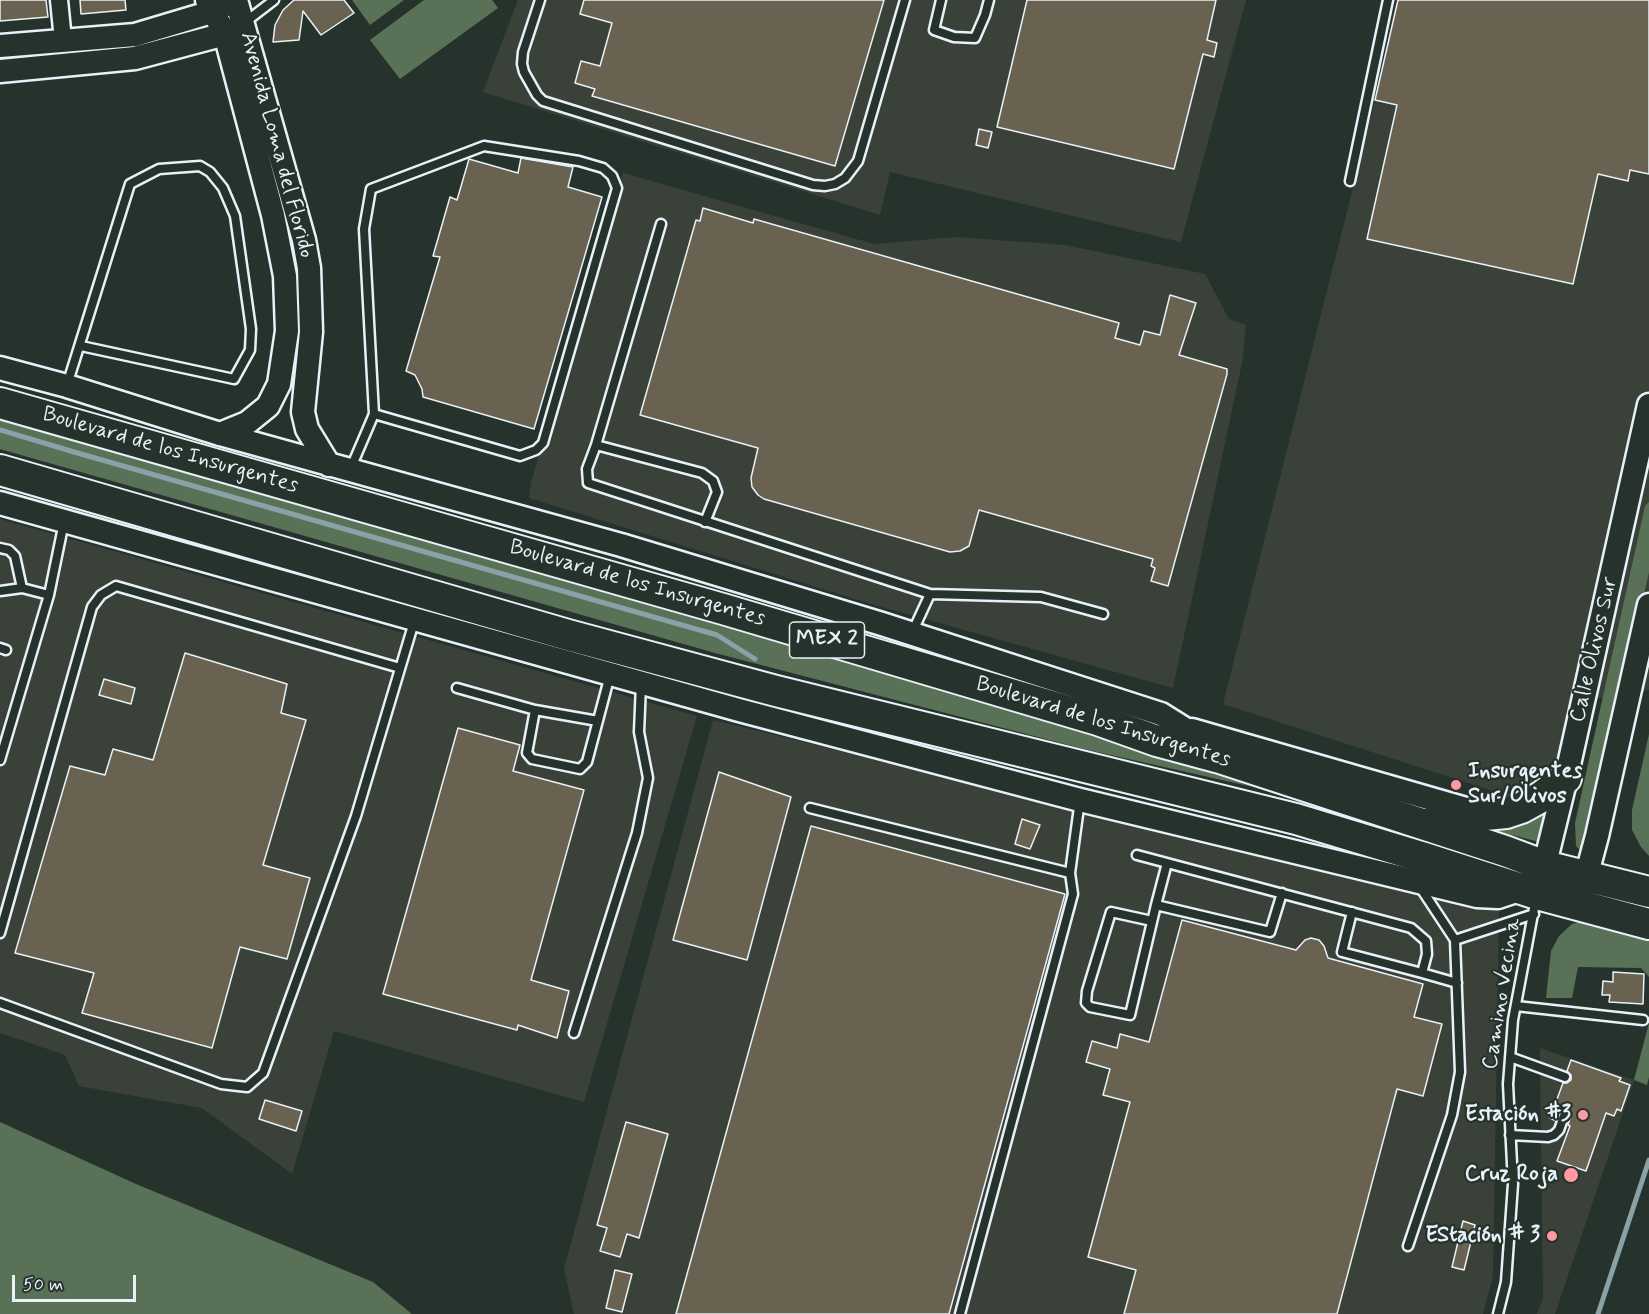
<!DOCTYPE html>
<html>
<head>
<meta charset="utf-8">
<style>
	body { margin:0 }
	#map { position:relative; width:1649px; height:1314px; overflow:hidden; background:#26332d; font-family:Mynerve,sans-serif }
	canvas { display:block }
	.scale { position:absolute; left:12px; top:1275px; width:124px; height:27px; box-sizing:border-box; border:3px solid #e8f1f8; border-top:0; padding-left:8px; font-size:18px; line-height:21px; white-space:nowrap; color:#e8f1f8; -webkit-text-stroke:4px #26332d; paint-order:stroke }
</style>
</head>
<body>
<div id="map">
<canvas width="1649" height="1314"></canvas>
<div class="scale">50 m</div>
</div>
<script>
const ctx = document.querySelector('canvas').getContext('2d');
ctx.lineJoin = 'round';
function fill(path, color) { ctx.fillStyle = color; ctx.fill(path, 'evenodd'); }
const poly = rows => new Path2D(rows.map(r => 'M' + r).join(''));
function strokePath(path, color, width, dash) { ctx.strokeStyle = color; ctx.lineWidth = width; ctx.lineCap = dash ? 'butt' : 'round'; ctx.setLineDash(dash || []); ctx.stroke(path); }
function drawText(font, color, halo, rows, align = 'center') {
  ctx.font = font + ' Mynerve,sans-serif'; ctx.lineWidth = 4.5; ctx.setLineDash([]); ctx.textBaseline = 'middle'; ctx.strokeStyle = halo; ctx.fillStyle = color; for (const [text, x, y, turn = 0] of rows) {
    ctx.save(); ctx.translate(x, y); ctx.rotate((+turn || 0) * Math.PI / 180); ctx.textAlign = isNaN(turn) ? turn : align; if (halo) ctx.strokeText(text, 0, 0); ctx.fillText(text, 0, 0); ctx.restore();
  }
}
fill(poly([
	[518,0,1246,0,1181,242,890,172,880,215,483,92],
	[1396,0,1649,0,1649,690,1587,700,1569,767,1524,801,1223,704,1375,100],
	[623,173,874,244,956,237,1065,245,1205,274,1229,319,1246,325,1242,363,1173,688,871,604,529,498,531,482],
	[0,519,697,716,584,1102,334,1031,292,1174,202,1108,79,1086,65,1055,0,1033],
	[713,720,1499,911,1493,1276,1483,1314,574,1314,564,1269],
	[1540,1048,1634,1080,1555,1314,1537,1314,1543,1298]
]), '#3a4138');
fill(poly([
	[352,0,404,0,370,25],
	[424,0,492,0,498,8,400,79,370,40],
	[0,411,968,694,1077,731,1175,755,1199,769,1253,787,1084,749,715,653,0,449],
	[1649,502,1649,572,1584,854,1576,846,1575,823,1645,506],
	[1649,734,1649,856,1641,847,1632,830,1632,810],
	[1553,801,1543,843,1478,826],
	[1585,920,1649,929,1649,977,1641,968,1578,967,1572,998,1546,998,1551,951,1559,936,1572,924],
	[1649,1023,1649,1077,1647,1085,1634,1080],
	[0,1122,136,1184,373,1282,412,1314,0,1314]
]), '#597257');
strokePath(poly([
	[0,430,74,452,717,635,755,659],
	[1598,1314,1649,1160]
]), '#8aa1a8', 5);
const building = poly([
	[0,0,46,0,48,17,0,21,0,0],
	[80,0,125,0,126,10,81,14,80,0],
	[294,0,344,0,354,13,321,35,303,11,299,40,273,42,275,25,283,10,294,0],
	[584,0,884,0,835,166,592,96,595,89,575,83,581,61,600,66,612,23,580,14,584,0],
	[1027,0,1216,0,1207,40,1217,43,1214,57,1203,54,1174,169,997,127,1027,0],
	[1398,0,1649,0,1649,174,1630,170,1628,181,1598,174,1573,284,1367,239,1397,105,1375,100,1398,0],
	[979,129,992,132,988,148,976,145,979,129],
	[521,158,573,167,568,187,602,197,534,429,423,397,422,389,415,375,406,371,440,257,433,256,450,197,457,200,469,159,518,173,521,158],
	[703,208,753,223,754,219,1119,323,1115,338,1140,345,1144,331,1160,335,1170,295,1196,303,1179,355,1227,369,1227,374,1168,586,1151,581,1155,568,1151,566,1153,559,979,510,969,546,960,551,950,552,764,499,758,495,752,487,751,478,758,448,640,415,696,220,700,221,703,208],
	[185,653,287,684,281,713,306,720,263,865,310,878,287,959,240,947,212,1048,82,1013,94,973,15,953,70,766,105,775,113,749,153,760,185,653],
	[104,679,135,688,131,704,99,695,104,679],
	[458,728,520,745,513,771,584,790,531,980,569,991,557,1038,518,1025,517,1030,383,994,458,728],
	[719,772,791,797,747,960,673,940,719,772],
	[1022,819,1040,825,1030,849,1015,844,1022,819],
	[811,826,1065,894,949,1314,676,1314,811,826],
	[1182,920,1296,950,1305,940,1311,938,1319,940,1324,946,1328,958,1423,984,1414,1017,1442,1024,1423,1096,1397,1089,1337,1314,1124,1314,1136,1270,1088,1257,1130,1102,1103,1095,1110,1069,1086,1062,1092,1041,1117,1048,1120,1034,1149,1042,1182,920],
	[1613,972,1644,974,1643,1004,1609,1002,1610,995,1602,995,1603,981,1613,982,1613,972],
	[1571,1060,1621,1078,1619,1081,1630,1085,1621,1111,1617,1109,1614,1116,1606,1113,1586,1171,1557,1161,1570,1126,1568,1125,1570,1118,1569,1112,1562,1110,1558,1113,1556,1121,1550,1118,1563,1083,1567,1083,1571,1080,1571,1075,1567,1071,1571,1060],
	[265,1100,302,1111,296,1131,259,1119,265,1100],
	[626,1122,668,1134,639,1238,627,1234,620,1257,600,1251,607,1228,597,1225,626,1122],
	[1463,1221,1475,1225,1464,1270,1452,1267,1463,1221],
	[615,1270,632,1274,622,1312,606,1308,615,1270]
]);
fill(building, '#696251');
strokePath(building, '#e8f1f8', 1.5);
const lane = poly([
	[540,0,523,52,522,64,524,72,537,95,543,101,813,185,825,186,835,184,845,178,858,161,905,0],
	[941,0,934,30,954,37,975,38,985,15,989,0],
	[244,23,274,0],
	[1350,181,1388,0],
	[661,224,596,445,587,469,588,483,930,594],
	[67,385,130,184,159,169,200,166,210,172,223,188,235,216,251,329,250,350,234,379,81,346],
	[596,445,702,473,713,481,717,492,705,522],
	[350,470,374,414,364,229,371,189,484,146,579,161,603,168,612,176,617,188,543,443,536,450,520,456,374,414],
	[0,548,9,550,15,556,22,588],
	[0,591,22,588,49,595],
	[912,633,930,594,1041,597,1103,614],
	[0,648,6,650],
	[457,688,535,710,527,753,532,759,580,769,587,762,610,675],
	[535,710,598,721],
	[0,760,49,595,64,522],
	[810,808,1070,873],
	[1137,855,1411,928,1426,941,1427,954,1422,973,1457,983],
	[1156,905,1167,863],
	[1352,912,1342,952,1422,973],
	[1152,921,1111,912,1087,991,1086,1003,1090,1007,1130,1015,1156,905,1270,932,1282,893],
	[0,933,92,607,101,595,116,586,400,668],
	[1455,940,1534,914],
	[0,1003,221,1084,247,1087,263,1073,356,816,414,622],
	[1516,1006,1643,1020],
	[574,1033,637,833,648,778,639,732,641,684],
	[1510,1057,1565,1077],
	[1510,1135,1548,1137,1554,1135,1559,1130,1564,1116],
	[1408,1246,1452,1115,1460,1072,1455,940,1420,887],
	[960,1314,1073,894,1070,873,1080,800],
	[1498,1314,1506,1282,1513,1184,1508,1084,1513,1020,1536,898]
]);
const street = poly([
	[59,0,63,40]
]);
const secondary = poly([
	[207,0,225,34,273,215,285,276,287,331,279,384,268,406,247,423,220,434],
	[236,0,304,240,309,268,311,332,303,412,307,429,329,465],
	[0,46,135,35,215,11,225,5],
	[0,71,135,58,225,34,236,28],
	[0,368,67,386,220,434,621,545,882,624,1161,714,1185,729,1215,754],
	[0,503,739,710,1080,800,1477,896,1498,897,1522,889],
	[1192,730,1480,813],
	[1541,880,1566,778,1649,405],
	[1582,892,1597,836,1649,605]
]);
const highway = poly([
	[0,403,723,609,1098,720,1157,741,1220,758,1505,851,1545,866,1649,892],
	[0,470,568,635,776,691,1296,819,1425,858,1537,894,1649,924],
	[1427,824,1464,817,1506,813,1521,808,1541,797,1566,778]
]);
strokePath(lane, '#e8f1f8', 13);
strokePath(street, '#e8f1f8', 21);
strokePath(secondary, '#e8f1f8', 27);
strokePath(highway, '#e8f1f8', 34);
strokePath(lane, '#26332d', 8);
strokePath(street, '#26332d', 16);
strokePath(secondary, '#26332d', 22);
strokePath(highway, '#26332d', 30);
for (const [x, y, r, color] of [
	[1456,785,6,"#ff9aa2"],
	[1583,1115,6,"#ff9aa2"],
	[1571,1175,8,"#ff9aa2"],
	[1552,1236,6,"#ff9aa2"]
]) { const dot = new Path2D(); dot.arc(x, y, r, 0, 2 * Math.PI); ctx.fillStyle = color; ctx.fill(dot); strokePath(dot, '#26332d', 2); }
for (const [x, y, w] of [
	[827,640,75]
]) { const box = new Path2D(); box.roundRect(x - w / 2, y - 18, w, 36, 4.5); ctx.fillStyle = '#26332d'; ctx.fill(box); strokePath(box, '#e8f1f8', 1.5); }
drawText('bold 21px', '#e8f1f8', null, [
	["MEX 2",827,640]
]);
drawText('22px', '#e8f1f8', '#26332d', [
	["Avenida Loma del Florido",276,145,75],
	["Boulevard de los Insurgentes",170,451,16],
	["Boulevard de los Insurgentes",637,584,16],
	["Calle Olivos Sur",1595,650,-77],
	["Boulevard de los Insurgentes",1103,723,17],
	["Camino Vecina",1503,994,-81]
]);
drawText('bold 22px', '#e8f1f8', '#26332d', [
	["Insurgentes",1468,772,"left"],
	["Sur/Olivos",1468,797,"left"],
	["Estación #3",1571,1115],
	["Cruz Roja",1558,1175],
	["EStación # 3",1540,1236]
], 'right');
</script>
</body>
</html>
